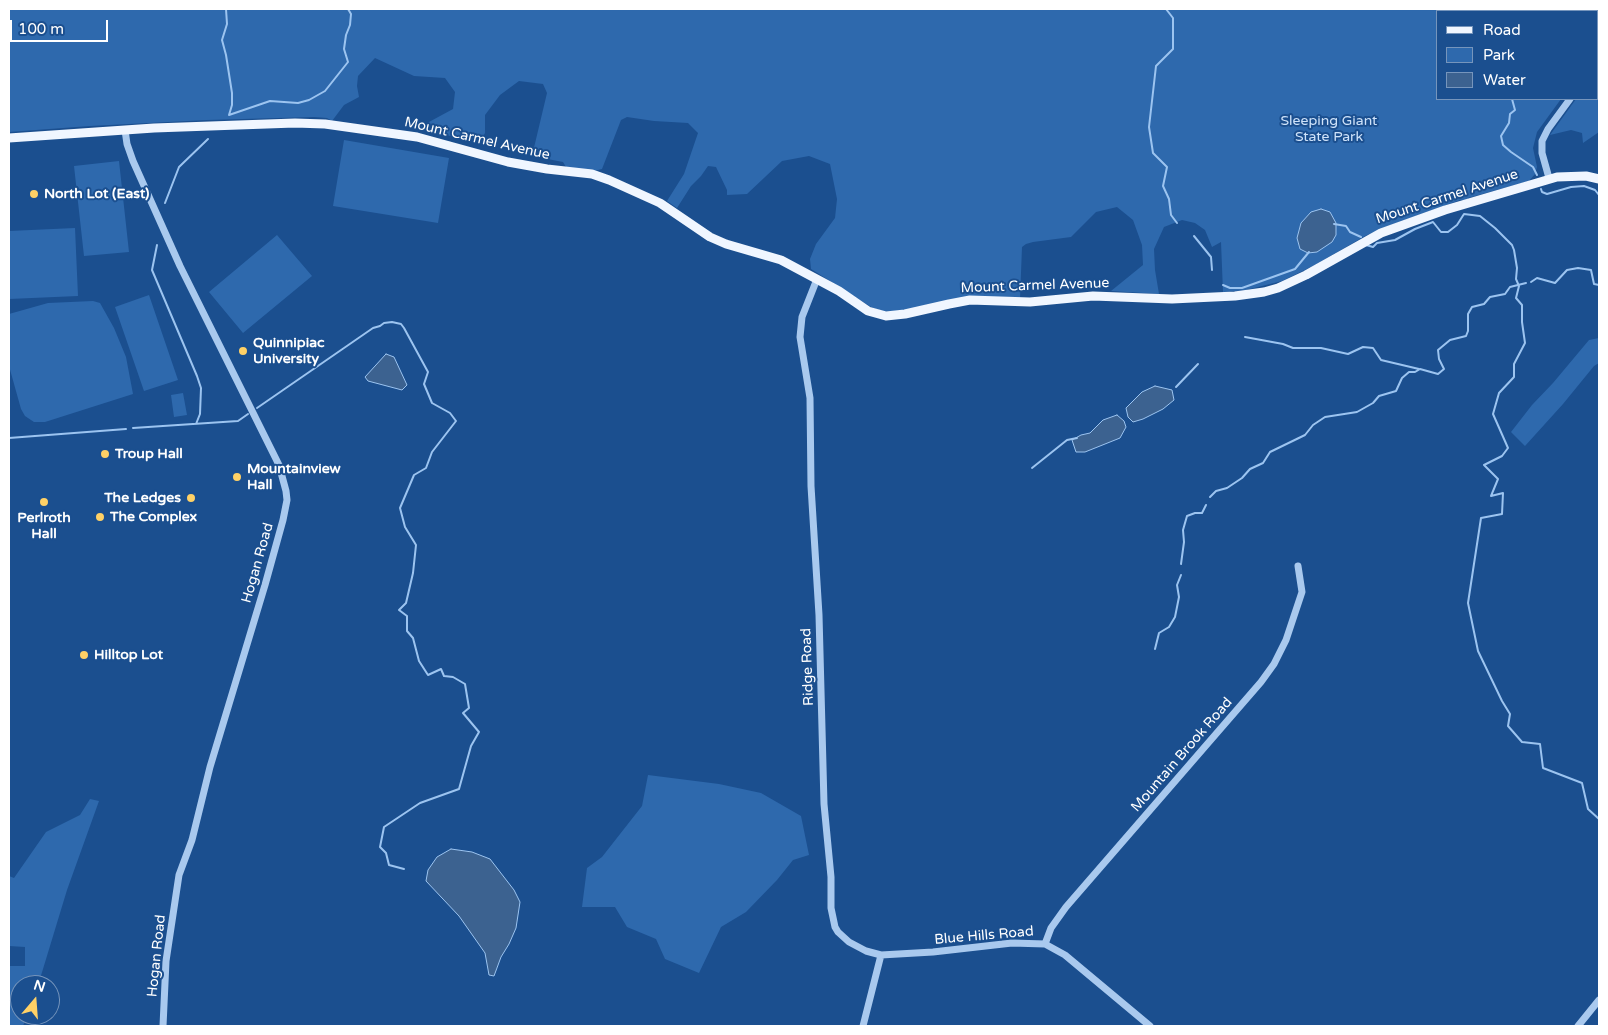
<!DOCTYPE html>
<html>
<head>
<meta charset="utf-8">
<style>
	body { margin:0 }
	#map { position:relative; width:1608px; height:1035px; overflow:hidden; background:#1b4f8f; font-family:"Varela Round",sans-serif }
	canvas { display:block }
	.frame { position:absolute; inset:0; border:10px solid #fff; pointer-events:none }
	.legend { position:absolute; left:1436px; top:10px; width:162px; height:90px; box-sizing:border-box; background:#1b4f8f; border:1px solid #7695bc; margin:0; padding:6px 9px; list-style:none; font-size:15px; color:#fff }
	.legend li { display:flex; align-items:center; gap:10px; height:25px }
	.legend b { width:25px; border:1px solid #7695bc }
	.north { position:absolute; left:10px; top:975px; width:50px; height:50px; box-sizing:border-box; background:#1b4f8f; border:1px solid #7695bc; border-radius:50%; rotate:18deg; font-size:14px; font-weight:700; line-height:20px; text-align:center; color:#fff }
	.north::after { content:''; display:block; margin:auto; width:18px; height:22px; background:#ffd166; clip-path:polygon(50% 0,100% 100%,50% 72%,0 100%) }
	.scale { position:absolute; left:10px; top:20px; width:98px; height:22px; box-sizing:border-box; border:2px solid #fff; border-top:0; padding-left:6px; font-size:15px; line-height:18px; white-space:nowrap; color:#fff; -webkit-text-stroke:4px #1b4f8f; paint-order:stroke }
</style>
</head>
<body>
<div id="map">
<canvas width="1608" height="1035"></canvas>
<div class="frame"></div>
<ul class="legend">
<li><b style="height:6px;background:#f0f6ff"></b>Road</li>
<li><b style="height:14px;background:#2e69ad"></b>Park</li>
<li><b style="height:14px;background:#3c6290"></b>Water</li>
</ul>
<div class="north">N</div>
<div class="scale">100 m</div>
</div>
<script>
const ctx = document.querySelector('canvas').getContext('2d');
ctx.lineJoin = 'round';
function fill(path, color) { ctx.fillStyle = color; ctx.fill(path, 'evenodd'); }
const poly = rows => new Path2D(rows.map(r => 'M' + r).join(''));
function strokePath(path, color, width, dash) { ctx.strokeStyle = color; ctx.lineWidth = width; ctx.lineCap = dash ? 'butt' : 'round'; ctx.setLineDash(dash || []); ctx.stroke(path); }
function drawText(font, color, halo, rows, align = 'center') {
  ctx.font = font + ' "Varela Round",sans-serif'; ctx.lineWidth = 4; ctx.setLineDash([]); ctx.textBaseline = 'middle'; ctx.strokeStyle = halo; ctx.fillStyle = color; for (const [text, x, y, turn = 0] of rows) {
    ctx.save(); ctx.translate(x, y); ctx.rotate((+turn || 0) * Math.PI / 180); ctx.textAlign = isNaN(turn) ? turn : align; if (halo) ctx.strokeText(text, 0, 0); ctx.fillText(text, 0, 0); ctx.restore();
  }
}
fill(poly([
	[9,9,1599,9,1599,48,1597,51,1597,11,1437,11,1437,99,1561,99,1537,132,1533,148,1537,167,1535,174,1529,181,1468,198,1468,200,1460,200,1385,227,1365,236,1315,265,1282,281,1246,290,1223,292,1221,242,1212,247,1205,230,1195,223,1182,220,1164,227,1154,249,1155,270,1159,294,1111,291,1143,265,1142,245,1133,220,1117,207,1096,212,1071,237,1033,242,1026,244,1022,247,1020,299,970,296,899,312,881,311,871,307,811,269,810,259,816,244,835,218,837,199,830,164,809,156,782,161,747,194,727,195,727,190,716,167,708,166,701,176,691,186,677,208,667,201,684,174,698,133,688,123,654,121,627,117,621,120,602,169,594,171,566,167,563,162,532,156,547,93,543,84,519,81,500,95,485,115,485,133,480,142,416,129,453,109,455,92,445,78,414,76,375,58,358,76,357,86,359,97,344,105,332,121,327,118,314,117,207,120,90,126,9,132],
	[1599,69,1599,132,1583,143,1582,133,1571,130,1550,135,1576,99,1597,99,1597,72],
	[344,140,449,158,438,223,333,206],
	[119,161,129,252,84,256,74,166],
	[75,228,78,296,9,299,9,231],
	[277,235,312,276,243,333,209,292],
	[149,295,178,380,144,391,115,307],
	[93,301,100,303,114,328,126,357,133,394,45,422,34,422,25,416,21,409,9,366,9,314,48,303],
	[1599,338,1599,363,1594,366,1563,404,1525,446,1511,432,1532,405,1553,383,1589,340],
	[183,393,187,415,174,417,171,395],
	[648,775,719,784,761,793,801,816,809,855,793,860,777,880,746,912,721,927,699,973,665,959,656,939,627,927,615,907,582,907,587,868,602,857,642,806],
	[90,799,99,801,67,890,43,969,38,985,20,985,20,1015,27,1015,23,1026,9,1026,9,966,25,966,25,947,9,946,9,876,14,878,46,832,80,815]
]), '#2e69ad');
const water = poly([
	[1321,209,1330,212,1336,223,1336,235,1332,242,1317,252,1308,253,1300,249,1297,238,1301,223,1311,212,1321,209],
	[386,354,394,357,407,385,402,390,368,381,365,377,386,354],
	[1155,386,1172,390,1174,400,1163,409,1143,419,1133,422,1128,417,1126,408,1142,392,1155,386],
	[1117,415,1124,421,1126,427,1120,438,1085,452,1076,452,1072,440,1081,435,1090,433,1103,420,1117,415],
	[451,849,472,852,490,859,514,890,520,902,516,928,509,944,501,957,494,976,489,975,485,953,459,916,426,881,428,870,437,857,451,849]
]);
fill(water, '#3c6290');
strokePath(water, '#9cc4f0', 1);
strokePath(poly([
	[226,9,227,24,222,40,226,55,232,93,232,105,229,115],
	[1166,9,1173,18,1173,49,1156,66,1149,127,1153,153,1167,167,1163,186,1169,199,1171,215,1177,223],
	[1539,11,1541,9],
	[1512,99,1515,110,1510,114,1509,123,1501,136,1503,145,1511,152,1533,167,1537,175],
	[229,115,270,101,298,103,309,100,325,91,348,62,344,49,346,35,350,25,351,14,348,9],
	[1541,189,1542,192,1547,194,1571,187,1584,186,1595,190,1599,195],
	[165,203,179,167,208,139],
	[1334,224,1346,226,1350,232,1361,237],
	[1194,236,1211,257,1212,270],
	[157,245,152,270,197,376,201,388,200,414,196,424],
	[1366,245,1373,247,1377,243,1395,240,1415,229,1433,222,1441,232,1448,232,1457,225,1464,214,1480,216,1495,228,1512,245,1514,250,1517,268,1516,279,1519,286,1516,298,1522,305,1522,322,1525,343,1514,364,1514,377,1499,393,1493,414,1508,448,1502,456,1484,465,1498,479,1491,496,1503,493,1502,514,1481,518,1468,603,1478,651,1502,701,1510,714,1508,726,1522,742,1540,744,1543,768,1582,783,1588,809,1599,819],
	[1531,282,1537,278,1555,283,1567,270,1578,268,1591,270,1594,284,1599,285],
	[1223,285,1230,288,1242,288,1295,269,1309,252],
	[1245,337,1283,344,1293,348,1321,348,1348,354,1363,347,1373,348,1381,360,1419,369],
	[1176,387,1198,364],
	[257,408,373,328,380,326,384,323,392,322,401,324,404,328,428,372,424,384,432,403,450,413,456,421,432,452,426,468,414,475,400,508,405,527,416,545,413,573,406,603,399,610,407,616,407,631,413,638,419,661,428,675,441,669,444,676,453,677,465,684,469,708,463,713,479,732,471,746,459,789,420,803,384,827,380,847,386,853,389,865,404,869],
	[133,428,238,421,248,414],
	[9,438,126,429],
	[1032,468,1067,440,1077,438],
	[1210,497,1216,491,1227,488,1242,478,1250,469,1263,463,1270,452,1305,435,1313,425,1325,417,1357,412,1373,403,1379,396,1396,391,1402,378,1409,372,1415,372,1420,369,1438,374,1444,369,1439,359,1438,350,1450,340,1466,336,1468,331,1468,314,1472,307,1484,304,1490,297,1505,294,1510,287,1526,283],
	[1181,564,1184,542,1183,530,1187,516,1195,513,1202,513,1206,505],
	[1155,649,1159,633,1169,627,1175,617,1179,597,1177,585,1181,575]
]), '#9cc4f0', 2);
strokePath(poly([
	[1597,63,1599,59],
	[125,130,127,144,133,161,180,266,279,465,286,491,287,500,283,520,265,585,210,767,192,840,179,875,166,961,163,1026],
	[1549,178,1542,153,1542,141,1548,129,1570,99],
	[817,279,802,317,800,337,810,398,811,486,819,615,824,804,831,877,831,908,835,927,838,932,849,942,866,951,881,955,933,952,1012,943,1045,944,1065,955,1150,1026],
	[1045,944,1051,928,1066,907,1261,682,1274,664,1286,640,1302,592,1298,566],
	[863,1026,881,955],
	[1578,1026,1599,1000]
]), '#a9c9ee', 7);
strokePath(poly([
	[9,138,154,128,295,123,325,124,417,137,508,162,547,169,592,174,609,180,660,203,710,237,726,244,781,260,839,291,868,311,886,316,905,314,949,304,970,300,1030,302,1093,296,1172,299,1235,296,1264,292,1278,288,1306,275,1381,233,1445,210,1557,177,1586,176,1599,179]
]), '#f0f6ff', 9);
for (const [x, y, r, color] of [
	[34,194,5,"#ffd166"],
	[243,351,5,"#ffd166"],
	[105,454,5,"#ffd166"],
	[237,477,5,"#ffd166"],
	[191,498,5,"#ffd166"],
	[44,502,5,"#ffd166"],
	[100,517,5,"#ffd166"],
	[84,655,5,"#ffd166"]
]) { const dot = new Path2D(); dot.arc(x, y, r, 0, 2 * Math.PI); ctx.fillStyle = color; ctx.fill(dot); strokePath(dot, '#1b4f8f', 2); }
drawText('14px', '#cfe3fa', '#1b4f8f', [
	["Sleeping Giant",1329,121],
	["State Park",1329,137]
]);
drawText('14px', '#fff', '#1b4f8f', [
	["Mount Carmel Avenue",477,139,13],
	["Mount Carmel Avenue",1447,197,-18],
	["Mount Carmel Avenue",1035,286,-2],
	["Hogan Road",258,563,-74],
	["Ridge Road",808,667,-92],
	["Mountain Brook Road",1182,755,-49],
	["Blue Hills Road",984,936,-5],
	["Hogan Road",157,956,-84]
]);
drawText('bold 14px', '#fff', '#1b4f8f', [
	["North Lot (East)",44,194],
	["Quinnipiac",253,343],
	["University",253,359],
	["Troup Hall",115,454],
	["Mountainview",247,469],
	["Hall",247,485],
	["The Ledges",181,498,"right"],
	["The Complex",110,517],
	["Perlroth",44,518,"center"],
	["Hall",44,534,"center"],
	["Hilltop Lot",94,655]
], 'left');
</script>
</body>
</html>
